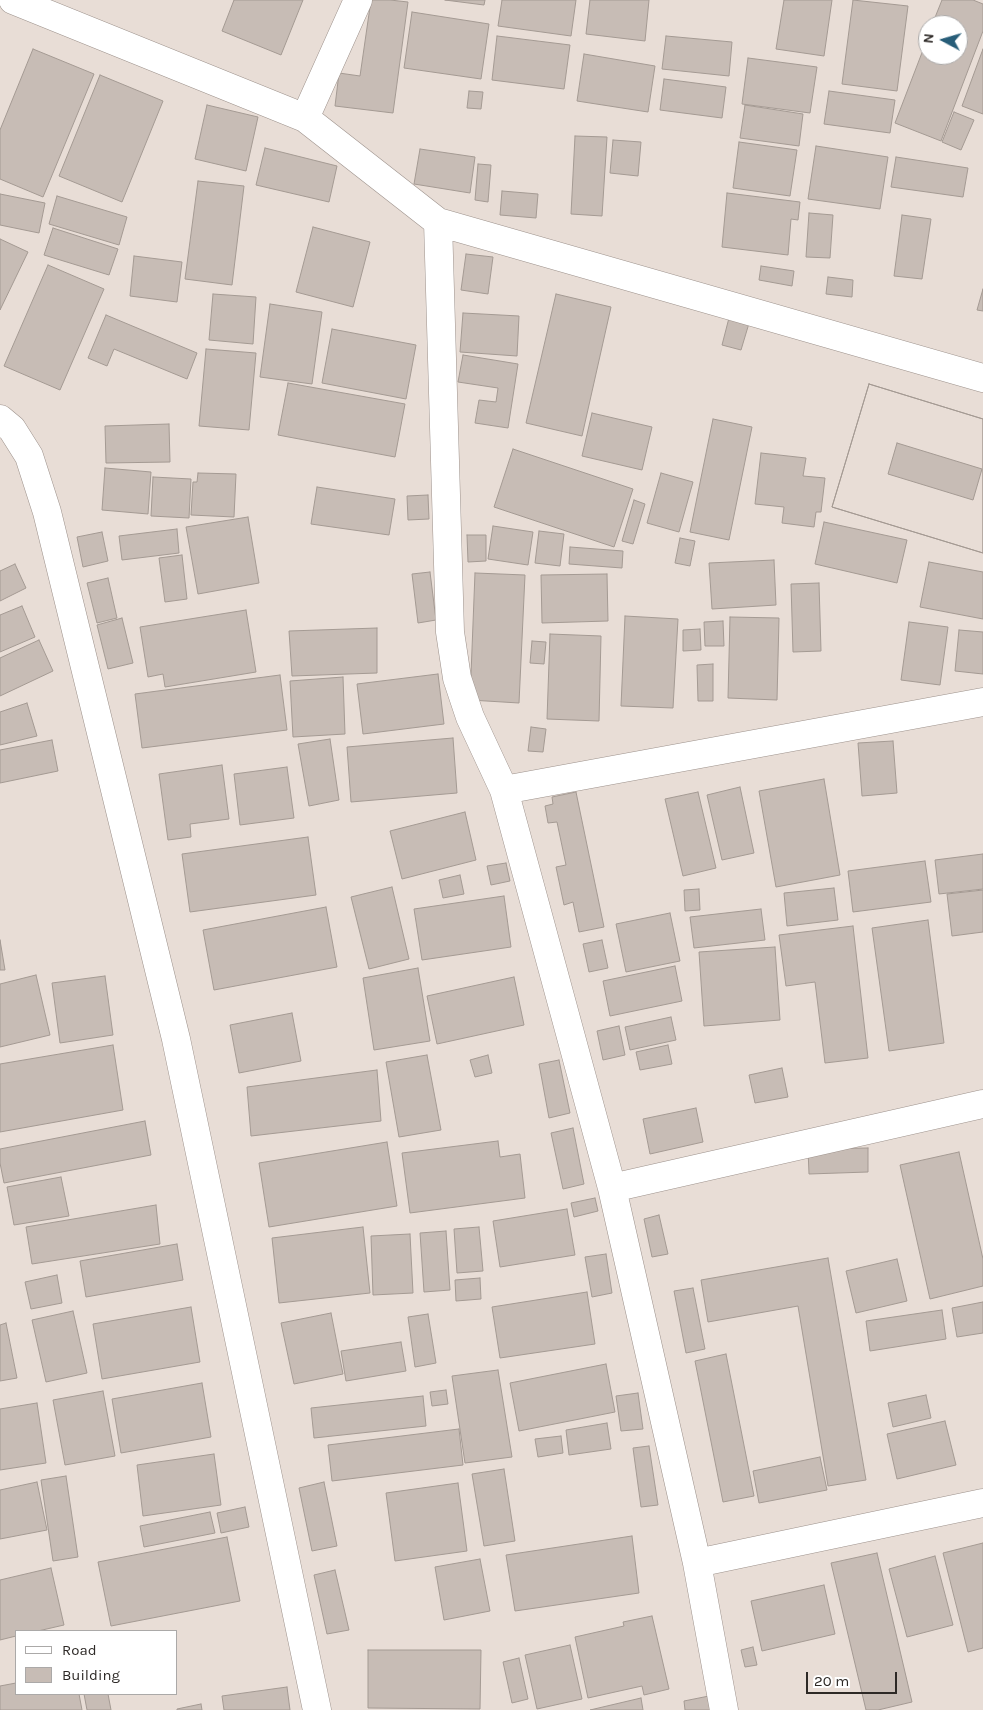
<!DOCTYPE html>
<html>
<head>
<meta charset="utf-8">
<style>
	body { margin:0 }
	#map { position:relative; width:983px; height:1710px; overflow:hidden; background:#e8ddd6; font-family:Karla,sans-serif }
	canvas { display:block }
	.legend { position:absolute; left:15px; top:1630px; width:162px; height:65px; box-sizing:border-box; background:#fff; border:1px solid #aba9a8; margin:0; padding:6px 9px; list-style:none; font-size:15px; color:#2d2926 }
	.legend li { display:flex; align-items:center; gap:10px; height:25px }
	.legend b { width:25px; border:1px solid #aba9a8 }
	.north { position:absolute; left:918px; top:15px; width:50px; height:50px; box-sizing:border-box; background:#fff; border:1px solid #aba9a8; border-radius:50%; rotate:276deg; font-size:14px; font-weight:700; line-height:20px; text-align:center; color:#2d2926 }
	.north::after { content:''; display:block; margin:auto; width:18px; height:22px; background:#275d78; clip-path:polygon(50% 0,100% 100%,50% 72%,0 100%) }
	.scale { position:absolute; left:806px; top:1672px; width:91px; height:22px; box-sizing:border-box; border:2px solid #2d2926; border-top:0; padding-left:6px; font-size:15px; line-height:18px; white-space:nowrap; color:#2d2926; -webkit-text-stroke:4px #fff; paint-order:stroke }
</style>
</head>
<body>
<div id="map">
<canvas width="983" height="1710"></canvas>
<ul class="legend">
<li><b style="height:6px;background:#fff"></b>Road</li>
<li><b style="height:14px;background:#c7bcb5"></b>Building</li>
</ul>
<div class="north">N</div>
<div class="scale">20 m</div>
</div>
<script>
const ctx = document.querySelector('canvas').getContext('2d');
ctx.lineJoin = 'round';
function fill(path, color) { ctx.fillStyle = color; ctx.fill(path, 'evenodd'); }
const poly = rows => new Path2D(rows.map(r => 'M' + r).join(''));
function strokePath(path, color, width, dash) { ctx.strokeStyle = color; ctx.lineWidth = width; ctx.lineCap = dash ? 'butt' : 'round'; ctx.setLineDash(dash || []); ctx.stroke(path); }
const building = poly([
	[234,0,303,0,281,55,222,31,234,0],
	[371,0,390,0,408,2,393,113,335,106,339,73,360,76,371,0],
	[445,0,485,0,484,5,445,0],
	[502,0,576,0,571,36,498,26,502,0],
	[590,0,649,0,645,41,586,34,590,0],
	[784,0,832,0,824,56,776,49,784,0],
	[853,0,908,6,897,91,842,84,853,0],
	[942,0,973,0,983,4,983,31,941,141,895,123,928,37,928,55,958,55,958,25,932,25,942,0],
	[412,12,489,24,481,79,404,68,412,12],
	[497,36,570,45,564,89,492,80,497,36],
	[666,36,732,42,729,76,662,69,666,36],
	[33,49,94,74,43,197,0,179,0,130,33,49],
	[983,49,983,114,962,106,983,49],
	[584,54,655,66,648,112,577,101,584,54],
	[748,58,817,67,810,113,742,104,748,58],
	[100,75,163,101,122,202,59,176,100,75],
	[664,79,726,87,722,118,660,110,664,79],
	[469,91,483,92,481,109,467,108,469,91],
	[829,91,895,100,890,133,824,124,829,91],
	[207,105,258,117,246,171,195,159,207,105],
	[745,105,803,114,799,146,740,138,745,105],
	[954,112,974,120,961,150,942,142,954,112],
	[575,136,607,137,602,216,571,214,575,136],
	[613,140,641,142,638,176,610,173,613,140],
	[739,142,797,150,790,196,733,188,739,142],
	[816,146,888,157,880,209,808,199,816,146],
	[265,148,337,166,329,202,256,185,265,148],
	[420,149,475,157,470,193,414,184,420,149],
	[896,157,968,168,963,197,891,187,896,157],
	[478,164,491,165,488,202,475,200,478,164],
	[198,181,244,186,232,285,185,279,198,181],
	[502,191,538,194,536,218,500,215,502,191],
	[727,193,800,202,798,220,791,219,788,255,722,247,727,193],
	[0,194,45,203,39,233,0,225,0,194],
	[57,196,127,217,119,245,49,224,57,196],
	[809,213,833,215,830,258,806,257,809,213],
	[902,215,931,219,922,279,894,276,902,215],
	[313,227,370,242,353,307,296,292,313,227],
	[53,228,118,249,109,275,44,255,53,228],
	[0,239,28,252,0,310,0,239],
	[466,254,493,257,488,294,461,290,466,254],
	[134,256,182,262,177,302,130,296,134,256],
	[48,265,104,289,60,390,4,366,48,265],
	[761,266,794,271,792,286,759,280,761,266],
	[828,277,853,280,852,297,826,294,828,277],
	[983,289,983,311,977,310,983,289],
	[213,294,256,297,253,344,209,340,213,294],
	[556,294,611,307,582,436,526,423,556,294],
	[270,304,322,312,312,384,260,377,270,304],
	[463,313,519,316,517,356,460,352,463,313],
	[730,314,750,320,741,350,722,345,730,314],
	[106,315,197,353,187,379,114,349,107,366,88,358,106,315],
	[332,329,416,345,406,399,322,383,332,329],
	[206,349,256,353,249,430,199,426,206,349],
	[463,355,518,364,508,428,475,423,479,400,496,402,498,388,458,382,463,355],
	[288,383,405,404,395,457,278,435,288,383],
	[869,384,983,419,983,553,832,507,869,384],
	[897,443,982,469,973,500,888,474,897,443],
	[869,384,983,419,983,553,832,507,869,384],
	[592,413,652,427,642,470,582,456,592,413],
	[713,419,752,427,729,540,690,532,713,419],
	[169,424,170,462,106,463,105,426,169,424],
	[513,449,633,489,614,547,494,507,513,449],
	[761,453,806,458,803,476,825,478,821,512,816,512,814,527,782,523,784,507,755,504,761,453],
	[105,468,151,472,148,514,102,510,105,468],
	[198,473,236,474,234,517,191,515,193,482,197,482,198,473],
	[661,473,693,482,679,532,647,523,661,473],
	[153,477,191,479,189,518,151,516,153,477],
	[317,487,395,499,389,535,311,524,317,487],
	[428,495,429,519,408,520,407,496,428,495],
	[634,500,645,504,633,544,622,541,634,500],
	[248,517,259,583,198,594,186,527,248,517],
	[824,522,907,540,897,583,815,564,824,522],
	[493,526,533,532,528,565,488,559,493,526],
	[177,529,179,553,122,560,119,536,177,529],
	[539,531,564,534,560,566,535,563,539,531],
	[102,532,108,561,83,567,77,537,102,532],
	[467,535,486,535,486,561,468,562,467,535],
	[680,538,695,541,690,566,675,563,680,538],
	[570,547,623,551,622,568,569,564,570,547],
	[182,555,187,599,165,602,159,558,182,555],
	[774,560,776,605,712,609,709,563,774,560],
	[929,562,983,572,983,619,920,607,929,562],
	[15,564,26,588,0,601,0,571,15,564],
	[430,572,436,620,418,623,412,574,430,572],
	[475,573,525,575,519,703,470,700,475,573],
	[607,574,608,621,542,623,541,575,607,574],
	[108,578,117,618,97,623,87,583,108,578],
	[819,583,821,651,793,652,791,584,819,583],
	[22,606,35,637,0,652,0,615,22,606],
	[246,610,256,672,165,687,163,674,148,677,140,627,246,610],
	[625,616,678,619,673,708,621,706,625,616],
	[730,617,779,618,777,700,728,698,730,617],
	[122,618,133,663,108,669,97,625,122,618],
	[723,621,724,646,705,646,704,622,723,621],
	[909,622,948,627,940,685,901,680,909,622],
	[377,628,377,673,292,676,289,631,377,628],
	[700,629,701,650,683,651,683,630,700,629],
	[959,630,983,632,983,674,955,671,959,630],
	[550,634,601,636,599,721,547,719,550,634],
	[39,640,53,671,0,696,0,658,39,640],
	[532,641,546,642,544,664,530,663,532,641],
	[713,664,713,701,698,701,697,665,713,664],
	[438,674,444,724,363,734,357,684,438,674],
	[280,675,287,730,142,748,135,694,280,675],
	[343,677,345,734,293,737,290,681,343,677],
	[27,703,37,736,0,745,0,712,27,703],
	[531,727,546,729,543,752,528,751,531,727],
	[453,738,457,793,351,802,347,747,453,738],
	[330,739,339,800,309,806,298,744,330,739],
	[52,740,58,771,0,783,0,750,52,740],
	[893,741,897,793,862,796,858,743,893,741],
	[222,765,229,819,190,824,191,837,168,840,159,774,222,765],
	[287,767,294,818,240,825,234,774,287,767],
	[824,779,840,875,776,887,759,791,824,779],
	[740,787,754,853,722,860,707,795,740,787],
	[576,792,604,927,579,932,573,902,564,905,556,867,566,865,557,822,548,823,545,806,553,804,552,797,576,792],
	[698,792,716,868,683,876,665,799,698,792],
	[465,812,476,860,402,879,390,831,465,812],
	[308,837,316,895,190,912,182,854,308,837],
	[983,854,983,889,939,894,935,860,983,854],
	[925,861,931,902,853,912,848,871,925,861],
	[506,863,510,881,491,885,487,866,506,863],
	[460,875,464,894,443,898,439,880,460,875],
	[392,887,409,959,369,969,351,897,392,887],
	[834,888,838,920,787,926,784,893,834,888],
	[699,889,700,910,685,911,684,890,699,889],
	[983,890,983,932,952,936,947,894,983,890],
	[504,896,511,947,422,960,414,909,504,896],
	[326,907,337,967,214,990,203,930,326,907],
	[761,909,765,940,694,948,690,917,761,909],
	[670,913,680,961,626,972,616,924,670,913],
	[928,920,944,1043,889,1051,872,928,928,920],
	[853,926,868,1058,825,1063,815,982,786,986,779,935,853,926],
	[0,940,5,970,0,970,0,940],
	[602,940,608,968,589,972,583,944,602,940],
	[775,947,780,1020,704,1026,699,952,775,947],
	[675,966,682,1001,610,1016,603,981,675,966],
	[418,968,430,1041,374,1050,363,978,418,968],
	[36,975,50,1035,0,1047,0,984,36,975],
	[105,976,113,1035,60,1043,52,983,105,976],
	[514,977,524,1025,437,1044,427,996,514,977],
	[292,1013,301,1061,239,1073,230,1025,292,1013],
	[671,1017,676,1040,630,1050,625,1027,671,1017],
	[619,1026,625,1055,603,1060,597,1031,619,1026],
	[113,1045,123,1110,0,1132,0,1064,113,1045],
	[668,1045,672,1064,640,1070,636,1052,668,1045],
	[427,1055,441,1130,399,1137,386,1062,427,1055],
	[488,1055,492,1073,475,1077,470,1060,488,1055],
	[559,1060,570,1113,549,1118,539,1064,559,1060],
	[782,1068,788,1097,755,1103,749,1075,782,1068],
	[377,1070,381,1121,251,1136,247,1087,377,1070],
	[696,1108,703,1142,650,1154,643,1119,696,1108],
	[145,1121,151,1155,4,1183,0,1163,0,1149,145,1121],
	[573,1128,584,1184,563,1189,551,1133,573,1128],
	[498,1141,500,1157,520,1154,525,1198,410,1213,402,1153,498,1141],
	[387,1142,397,1206,269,1227,259,1163,387,1142],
	[868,1148,868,1172,809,1174,808,1149,868,1148],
	[959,1152,983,1259,983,1286,930,1299,900,1165,959,1152],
	[61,1177,69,1216,14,1225,7,1187,61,1177],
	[595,1198,598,1211,574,1217,571,1203,595,1198],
	[156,1205,160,1244,32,1264,26,1227,156,1205],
	[567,1209,575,1255,500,1267,493,1221,567,1209],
	[659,1215,668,1254,652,1257,644,1219,659,1215],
	[363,1227,370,1293,279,1303,272,1238,363,1227],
	[479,1227,483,1271,457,1273,454,1229,479,1227],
	[446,1231,450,1290,424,1292,420,1233,446,1231],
	[410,1234,413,1293,373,1295,371,1236,410,1234],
	[177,1244,183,1280,86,1297,80,1261,177,1244],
	[606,1254,612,1293,592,1297,585,1257,606,1254],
	[828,1258,866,1480,828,1486,798,1306,708,1322,701,1280,828,1258],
	[897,1259,907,1301,856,1313,846,1271,897,1259],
	[57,1275,62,1303,31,1309,25,1282,57,1275],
	[480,1278,481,1299,456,1301,455,1280,480,1278],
	[693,1288,705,1349,686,1353,674,1291,693,1288],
	[587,1292,595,1344,500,1358,492,1307,587,1292],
	[983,1302,983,1333,957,1337,952,1308,983,1302],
	[191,1307,200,1362,102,1379,93,1324,191,1307],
	[942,1310,946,1339,870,1351,866,1321,942,1310],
	[73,1311,87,1373,46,1382,32,1320,73,1311],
	[331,1313,343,1374,294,1384,281,1323,331,1313],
	[428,1314,436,1363,415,1367,408,1317,428,1314],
	[6,1323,17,1378,0,1381,0,1325,6,1323],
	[401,1342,406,1371,346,1381,341,1351,401,1342],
	[726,1354,754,1496,723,1502,695,1361,726,1354],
	[606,1364,615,1412,519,1431,510,1383,606,1364],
	[498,1370,512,1457,465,1463,452,1376,498,1370],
	[202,1383,211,1437,121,1453,112,1399,202,1383],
	[446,1390,448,1404,432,1406,430,1392,446,1390],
	[103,1391,115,1456,65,1465,53,1400,103,1391],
	[638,1393,643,1429,621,1431,616,1396,638,1393],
	[926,1395,931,1418,893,1427,888,1403,926,1395],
	[423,1396,426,1426,314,1438,311,1408,423,1396],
	[37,1403,46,1463,0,1470,0,1409,37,1403],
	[945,1421,956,1465,897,1479,887,1434,945,1421],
	[607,1423,611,1449,569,1455,566,1430,607,1423],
	[459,1429,463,1465,332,1481,328,1445,459,1429],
	[561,1436,563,1453,538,1457,535,1439,561,1436],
	[649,1446,658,1505,641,1507,633,1448,649,1446],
	[214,1454,221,1505,143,1516,137,1465,214,1454],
	[820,1457,827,1490,759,1503,753,1471,820,1457],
	[504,1469,515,1541,484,1546,472,1474,504,1469],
	[66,1476,78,1557,53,1561,41,1480,66,1476],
	[37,1482,47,1530,0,1539,0,1490,37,1482],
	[324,1482,337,1546,312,1551,299,1488,324,1482],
	[458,1483,467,1551,395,1561,386,1493,458,1483],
	[245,1507,249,1527,221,1533,217,1513,245,1507],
	[210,1512,215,1533,144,1547,140,1526,210,1512],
	[632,1536,639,1593,515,1611,506,1555,632,1536],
	[227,1537,240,1601,111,1626,98,1562,227,1537],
	[983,1543,983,1648,968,1652,943,1553,983,1543],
	[877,1553,912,1702,878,1710,866,1710,831,1563,877,1553],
	[935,1556,953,1625,907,1637,889,1569,935,1556],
	[480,1559,490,1611,444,1620,435,1567,480,1559],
	[51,1568,64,1625,38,1631,16,1631,16,1636,0,1640,0,1580,51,1568],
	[335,1570,349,1630,327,1634,314,1575,335,1570],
	[824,1585,835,1634,762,1651,751,1601,824,1585],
	[652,1616,669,1689,644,1695,642,1686,588,1698,575,1637,624,1626,623,1622,652,1616],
	[570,1645,582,1699,537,1709,525,1655,570,1645],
	[753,1647,757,1665,745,1667,741,1650,753,1647],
	[368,1650,481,1650,480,1709,368,1708,368,1650],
	[519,1658,528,1699,512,1703,503,1662,519,1658],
	[16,1683,16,1694,79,1694,82,1710,0,1710,0,1686,16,1683],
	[287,1687,290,1710,224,1710,222,1696,287,1687],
	[84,1694,108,1694,111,1710,87,1710,84,1694],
	[709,1696,712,1710,685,1710,684,1701,709,1696],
	[641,1698,643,1710,590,1710,641,1698],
	[201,1704,202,1710,177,1710,177,1709,201,1704]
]);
fill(building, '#c7bcb5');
strokePath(building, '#a49a93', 1);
const minor = poly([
	[13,0,305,118],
	[358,0,305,118,438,222,450,632,457,678,470,717,504,790,612,1188,697,1563,724,1710],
	[438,222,983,378],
	[0,419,12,429,29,456,47,512,176,1039,317,1710],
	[504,790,983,702],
	[612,1188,983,1104],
	[697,1563,983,1503]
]);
strokePath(minor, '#9d928c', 29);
strokePath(minor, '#fff', 28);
</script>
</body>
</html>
